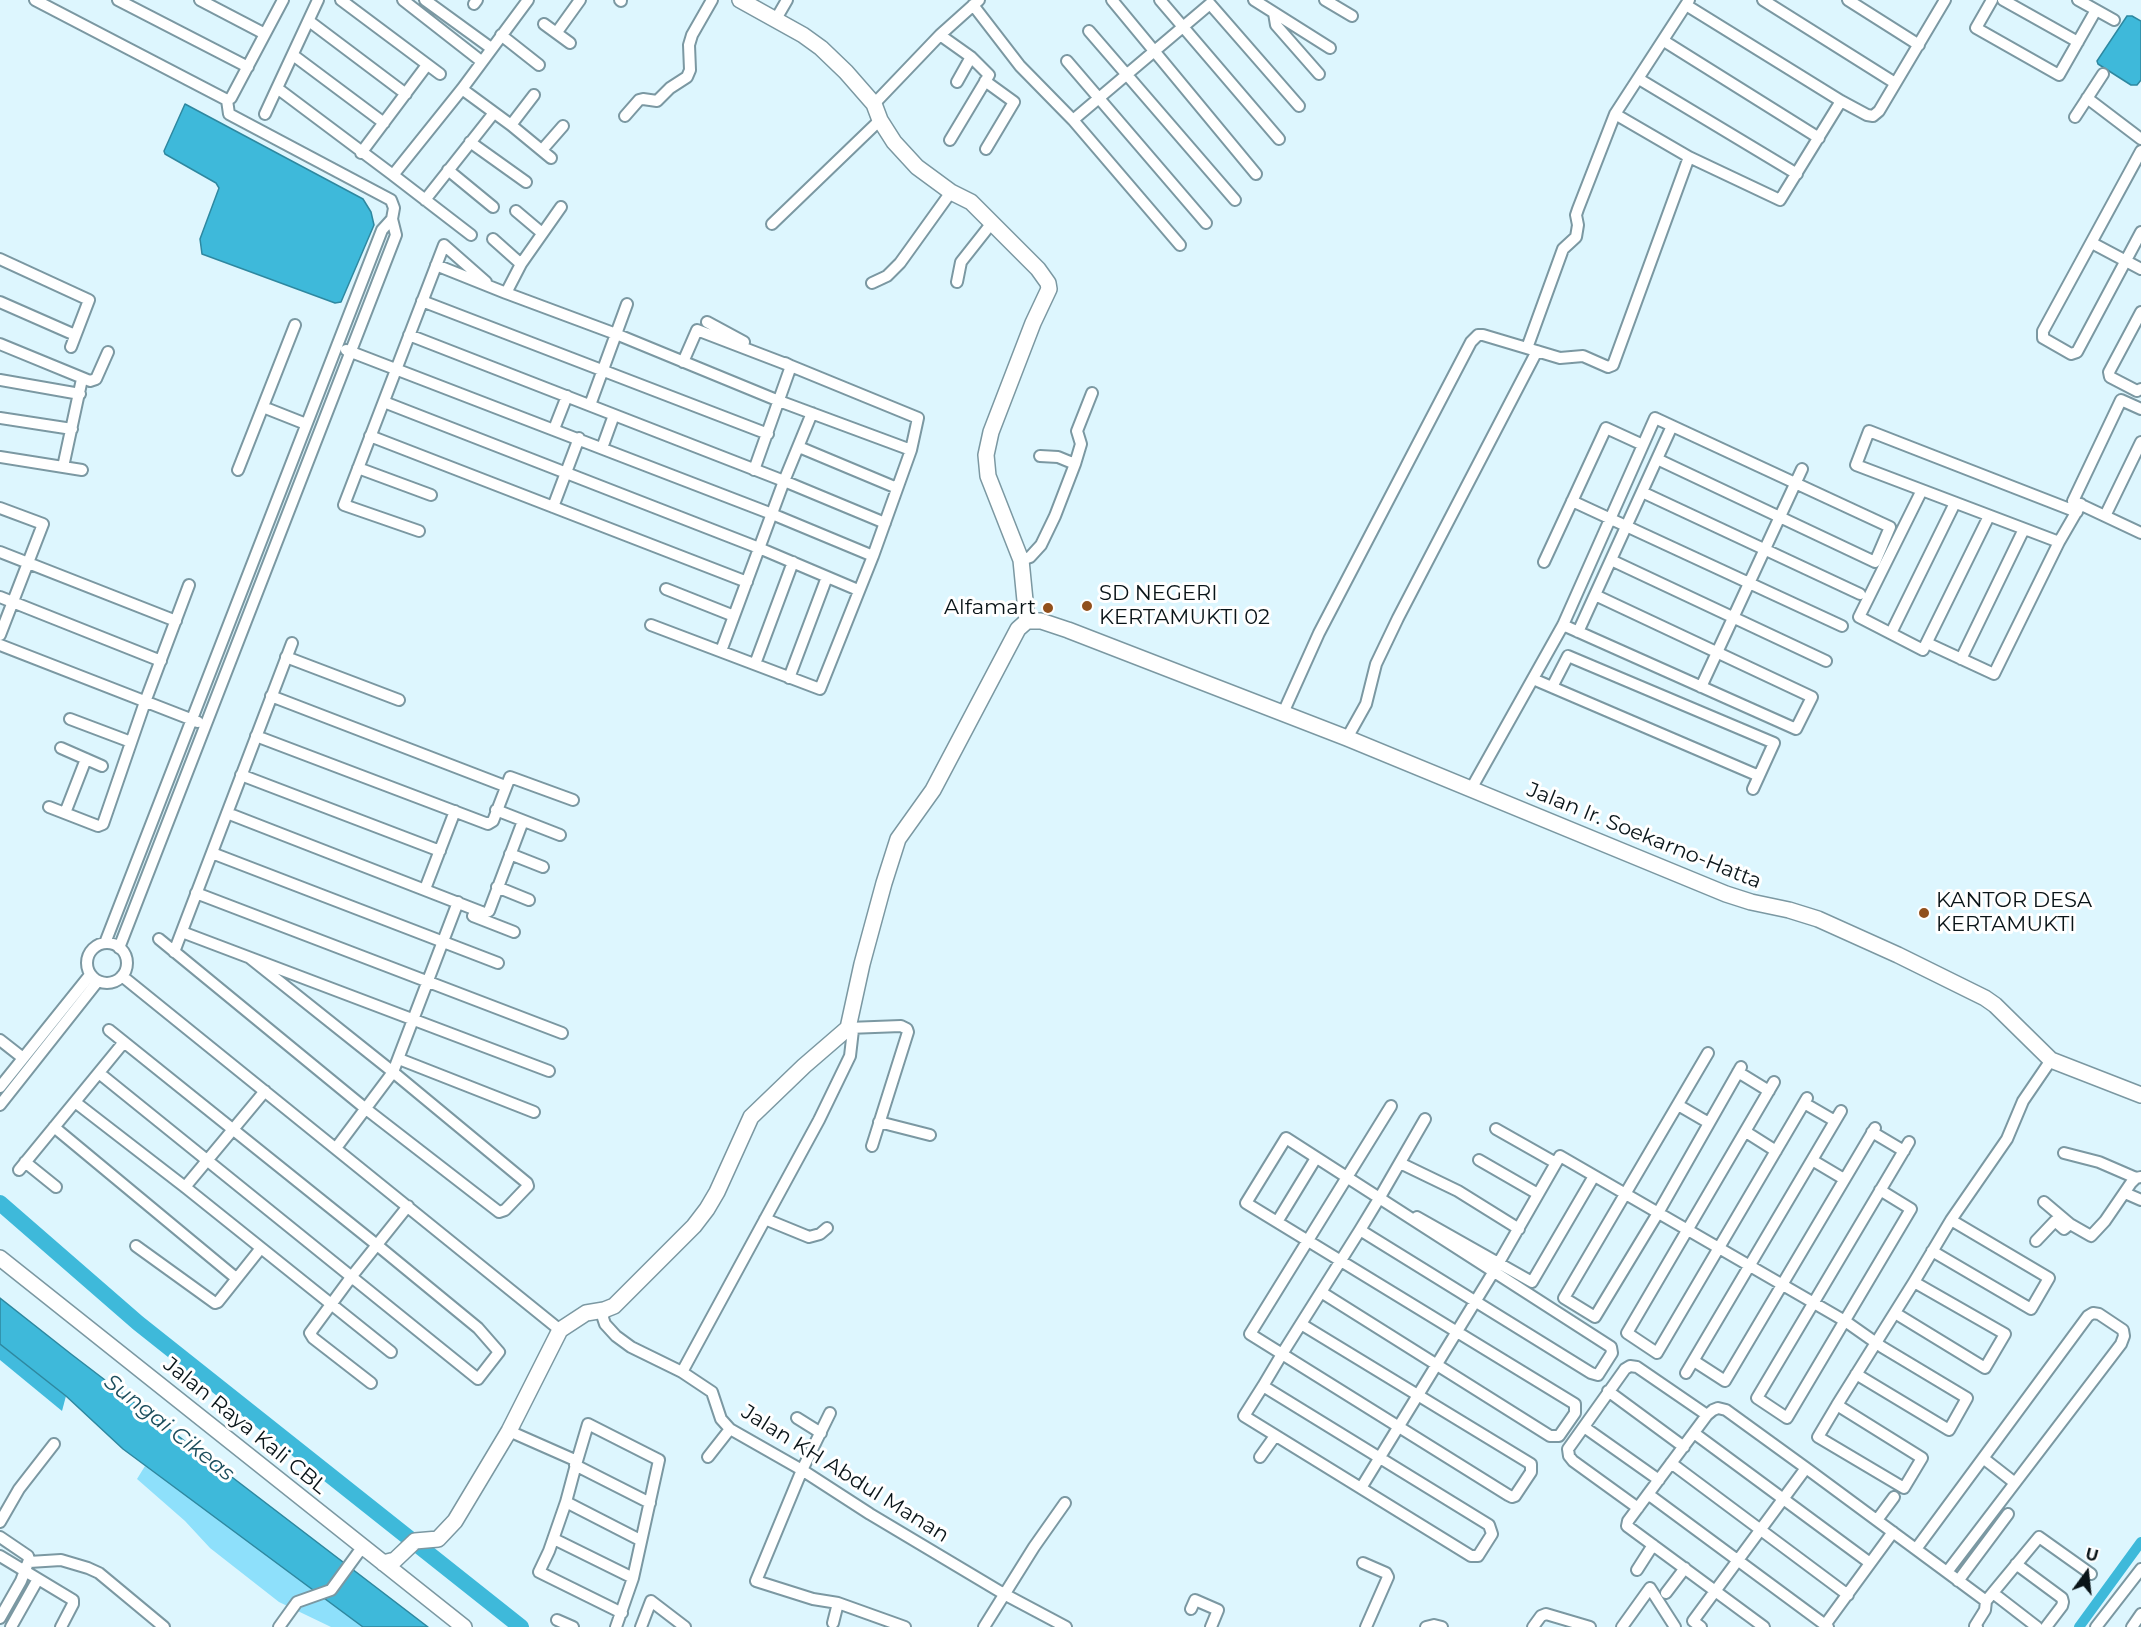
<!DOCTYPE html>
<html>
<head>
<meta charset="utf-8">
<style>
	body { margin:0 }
	#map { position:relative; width:2141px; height:1627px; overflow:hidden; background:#ddf6fe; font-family:Montserrat,sans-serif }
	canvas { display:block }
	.north { position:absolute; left:2057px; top:1543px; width:60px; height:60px; -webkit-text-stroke:4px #fff; paint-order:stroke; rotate:15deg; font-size:16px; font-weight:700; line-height:24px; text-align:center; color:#091418 }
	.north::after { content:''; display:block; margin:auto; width:21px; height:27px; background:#091418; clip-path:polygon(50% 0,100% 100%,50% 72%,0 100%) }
</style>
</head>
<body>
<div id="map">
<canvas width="2141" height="1627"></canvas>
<div class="north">U</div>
</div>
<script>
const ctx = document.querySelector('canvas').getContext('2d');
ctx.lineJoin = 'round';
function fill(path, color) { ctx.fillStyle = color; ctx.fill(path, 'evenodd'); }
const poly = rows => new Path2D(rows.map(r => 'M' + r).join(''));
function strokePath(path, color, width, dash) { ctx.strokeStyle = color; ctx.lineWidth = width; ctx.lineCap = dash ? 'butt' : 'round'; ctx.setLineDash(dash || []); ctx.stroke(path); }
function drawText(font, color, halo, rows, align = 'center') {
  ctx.font = font + ' Montserrat,sans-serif'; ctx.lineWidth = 6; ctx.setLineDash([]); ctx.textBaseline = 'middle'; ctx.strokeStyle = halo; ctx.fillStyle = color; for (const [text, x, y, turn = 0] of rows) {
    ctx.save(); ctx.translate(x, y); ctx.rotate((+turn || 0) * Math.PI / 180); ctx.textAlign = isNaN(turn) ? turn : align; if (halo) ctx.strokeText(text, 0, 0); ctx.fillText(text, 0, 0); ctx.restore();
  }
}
fill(poly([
	[145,1466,234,1530,363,1627,331,1627,279,1602,210,1548,185,1521,137,1479]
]), '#8ee0fb');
fill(poly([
	[0,1343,66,1396,62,1411,0,1360]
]), '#42bbdd');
const water = poly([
	[2127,16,2132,16,2141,21,2141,80,2137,85,2131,85,2098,64,2097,61,2127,16],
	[185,104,363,199,371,212,374,225,341,302,335,303,202,254,200,239,219,188,216,183,165,154,164,151,185,104],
	[0,1298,71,1354,428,1627,363,1627,123,1449,66,1396,0,1344,0,1298]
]);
fill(water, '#3eb9da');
strokePath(water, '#2e88a0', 1.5);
strokePath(poly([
	[2079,1627,2141,1542]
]), '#3eb9da', 10);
strokePath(poly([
	[0,1203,138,1323,521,1627]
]), '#3eb9da', 16);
const street = poly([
	[35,0,227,100],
	[118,0,248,67],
	[200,0,265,34],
	[318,0,277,88,393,175,462,89,528,0],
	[341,0,440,74],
	[403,0,481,61],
	[425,0,491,48],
	[620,0,621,1],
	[1112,0,1256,174],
	[1160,0,1279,139],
	[1254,0,1330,48],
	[1325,0,1352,16],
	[1763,0,1895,83],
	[1848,0,1919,45],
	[1992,0,1976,28,2059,75,2096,10],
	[2003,0,2078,42],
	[2078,0,2114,20],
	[474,4,477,0],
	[973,5,1020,66,1073,120,1180,245],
	[1686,5,1841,101,1867,115,1873,116,1879,111,1945,0],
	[1274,13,1276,25,1319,74],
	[776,19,787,0],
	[309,21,406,94],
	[544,24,570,43],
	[1089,31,1235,200],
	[557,32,580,0],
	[501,35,539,65],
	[940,35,971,57,989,75,950,140],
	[1664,41,1819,138],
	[293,55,384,123],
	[1067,61,1206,223],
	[1639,79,1797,174],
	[985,81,1014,102,986,149],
	[957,82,971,57],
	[462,89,511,125,551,158],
	[2087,98,2141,139],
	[874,104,940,35,979,0],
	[265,114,277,88],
	[1615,114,1689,157,1780,200,1841,101],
	[625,116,639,100,643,99,657,101,670,88,687,77,690,70,689,45,692,35,712,0],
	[2075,117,2103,74],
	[1073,120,1210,4,1299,106],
	[511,125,534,95],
	[470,142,526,182],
	[542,150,563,126],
	[2141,151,2043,331,2043,338,2071,354,2077,352,2141,232],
	[361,153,427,65],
	[448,170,493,207],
	[393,175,471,235],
	[425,200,493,114],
	[516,211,542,233],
	[772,224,880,120],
	[493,239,521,264],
	[2092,243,2141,269],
	[0,259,89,300,71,347],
	[436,265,506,293,616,334,779,401,911,450],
	[957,282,961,262,991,224],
	[872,283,887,276,900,263,951,192],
	[506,293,521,264,561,207],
	[422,301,768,434],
	[0,302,75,335],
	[2141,312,2109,372,2110,377,2137,391,2141,389],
	[707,322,744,342],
	[409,335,784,481,885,523],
	[0,344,90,381,96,379,108,352],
	[1527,348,1563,249,1576,237,1578,225,1576,215,1578,209,1615,114,1689,0],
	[346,350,772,514,873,556],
	[0,380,80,394],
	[384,402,759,548,858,590],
	[590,405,627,304],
	[263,407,306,424],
	[2141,409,2121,400,2073,501,2141,533],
	[0,418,72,429],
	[554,429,567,396],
	[370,436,747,582],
	[799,447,897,488],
	[602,448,614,415],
	[1040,456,1058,457,1075,464],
	[0,457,82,470],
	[63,467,82,379],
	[358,468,431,495],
	[238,470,295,325],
	[754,470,791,366,785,363],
	[1922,490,1859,617,1923,650,1989,516],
	[1642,492,1860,594],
	[1572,501,1842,626],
	[553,507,579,438],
	[0,508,43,524,0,635],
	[2105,516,2141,442],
	[419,531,344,505,444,245,486,282],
	[2059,542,1856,465,1869,431,2077,512],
	[0,552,176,621],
	[1021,560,1030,557,1041,545,1055,516,1075,464,1081,444,1077,431,1092,393],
	[1611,560,1826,661],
	[1544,562,1606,428,1643,445],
	[666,589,734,616],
	[0,597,161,661],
	[651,625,820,689,873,556,911,450,918,418,791,366,697,330,683,362],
	[1563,625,1796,729,1812,697,1595,595],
	[1578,632,1672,426],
	[1891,633,1955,503],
	[1927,643,1994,674,2059,542,2081,504],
	[0,645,198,722],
	[721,651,784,481,812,413],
	[286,657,399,700],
	[1961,659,2024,529],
	[755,664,793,562],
	[789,678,827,577],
	[1533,679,1759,776],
	[1552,687,1568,656,1774,743,1753,789],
	[1701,687,1802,469],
	[271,696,505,786],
	[1283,713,1319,633,1471,342,1478,335,1483,335,1560,358,1583,356,1608,367,1613,365,1689,157],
	[70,719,131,742],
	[256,736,488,824,493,821,510,777,573,800],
	[1347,738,1366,704,1376,664,1398,618,1537,351],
	[61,748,102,766],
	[241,775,440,851],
	[1471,789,1563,625,1655,418,1890,527,1875,562,1657,459],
	[49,807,98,826,103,824,145,702,189,585],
	[496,810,560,835],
	[65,813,86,759],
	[227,813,484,913,489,911,523,821],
	[212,853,498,963],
	[510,854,543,867],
	[497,887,529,900],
	[425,889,455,811],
	[196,893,562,1033],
	[473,916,514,932],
	[182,932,549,1071],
	[159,939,366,1109,499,1212,505,1210,528,1186,527,1183,393,1072,250,958],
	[105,943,382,230,392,219],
	'87 963a20 20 0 1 1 40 0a20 20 0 1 1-40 0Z',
	[119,948,396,235,392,219,394,208,391,200,229,114,227,100,231,98,283,0],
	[174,952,292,643],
	[122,976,560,1330],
	[848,1028,901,1026,907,1029,908,1032,872,1146],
	[0,1040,23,1058],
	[1708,1053,1564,1298,1595,1317,1658,1213,1741,1067],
	[399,1059,534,1112],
	[1738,1072,1769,1091],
	[99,1073,478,1379,499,1352,478,1328,377,1245,109,1030],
	[1774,1082,1627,1333,1657,1353,1807,1098],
	[0,1087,90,975],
	[75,1102,185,1187,391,1352],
	[1804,1103,1835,1121],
	[0,1105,98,981],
	[1678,1105,1709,1123],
	[879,1122,930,1135],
	[54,1127,236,1278],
	[1496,1129,1556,1163],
	[1746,1132,1776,1151],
	[1872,1132,1904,1151],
	[336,1148,393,1072,458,902],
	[2064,1153,2099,1162,2136,1178],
	[1479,1160,1538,1194],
	[1812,1160,1844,1179],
	[25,1162,56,1187],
	[1400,1163,1458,1191,1519,1229],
	[19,1170,124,1042],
	[185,1187,265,1091],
	[1880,1190,1911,1209,1787,1418,1757,1398,1909,1142],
	[2125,1193,2141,1200],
	[2044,1202,2070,1224],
	[1417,1217,1532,1282,1594,1176],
	[765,1219,809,1237,820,1234,827,1228],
	[1277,1222,1316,1158],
	[2036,1241,2055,1221,2064,1229,2070,1224,2091,1236,2105,1221,2131,1183,2136,1178,2141,1177],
	[136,1246,215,1303,218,1302,261,1248],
	[1932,1251,2031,1309,2049,1278,1951,1220],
	[1321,1292,1550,1436,1559,1436,1575,1413,1575,1404,1246,1203,1286,1138,1611,1347,1612,1353,1598,1375,1591,1373,1360,1230],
	[604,1310,603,1318,605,1324,616,1336,631,1347,682,1372,712,1392,721,1419,730,1429,802,1470,870,1514,1004,1594,1066,1627],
	[1895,1313,1985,1368,2005,1334,1914,1282],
	[1301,1324,1531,1464,1531,1472,1515,1496,1512,1497,1508,1495,1250,1334,1391,1106],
	[1694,1361,1725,1381,1875,1128],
	[682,1372,819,1120,850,1056,853,1030],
	[1686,1373,1841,1111],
	[371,1383,313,1338,310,1333,352,1276,408,1206],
	[1263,1386,1489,1525,1492,1534,1478,1556,1471,1556,1244,1416,1263,1386,1282,1354,1360,1230,1380,1197,1425,1119],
	[1608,1391,1684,1447],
	[1837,1405,1922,1458,1904,1488,1818,1437,1837,1405,1914,1282,1951,1220,2007,1139,2023,1101,2051,1060],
	[830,1413,802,1470,756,1581,813,1599,838,1603],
	[797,1418,821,1433],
	[1584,1427,1659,1480],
	[509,1431,577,1461,566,1502],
	[1694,1433,1870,1563],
	[708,1457,730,1429],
	[1260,1457,1275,1436],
	[1983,1458,2015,1483],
	[577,1461,588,1424,659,1460,633,1578,616,1627],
	[1671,1463,1848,1595],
	[575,1465,650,1503],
	[1361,1488,1494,1271,1560,1156,1845,1321,1882,1347,1967,1398,1949,1430,1856,1374],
	[1648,1494,1828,1627],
	[1638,1508,1573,1461,1569,1456,1568,1449,1625,1369,1630,1366,1637,1367,1707,1415],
	[1877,1520,1894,1497],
	[0,1522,19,1489,54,1444],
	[0,1537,28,1556,29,1560,21,1581,0,1618],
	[554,1539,633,1578],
	[1916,1549,2088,1316,2093,1313,2099,1314,2123,1330,2124,1336,2121,1344,1947,1572],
	[0,1556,73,1600,73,1604,61,1627],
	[29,1562,61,1560,88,1568,99,1573,164,1627],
	[1363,1563,1386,1573,1388,1577,1366,1627],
	[2016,1564,2062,1598,2063,1602,2062,1606,2046,1627],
	[1637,1570,1653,1545],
	[1958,1581,2008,1514],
	[1666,1593,1685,1568],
	[1993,1593,2037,1627],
	[1986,1601,2039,1537,2091,1574],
	[1191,1609,1195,1600,1218,1610,1211,1627],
	[622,1613,539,1572,549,1551,566,1502,640,1540],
	[557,1620,573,1627],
	[833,1623,838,1603,905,1627],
	[1825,1625,1893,1532],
	[11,1627,38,1579],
	[279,1627,297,1602,331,1590,358,1553,365,1548],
	[641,1627,651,1601,685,1627],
	[984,1627,1034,1547,1065,1503],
	[1426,1627,1434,1625,1442,1627],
	[1533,1627,1541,1616,1546,1614,1590,1627],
	[1622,1627,1650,1588,1675,1627],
	[1701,1627,1693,1621,1806,1468],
	[1764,1627,1627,1526,1628,1521,1707,1415,1713,1410,1718,1408,1726,1410,1806,1468,1986,1601,1985,1610,1975,1626,1977,1627],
	[2096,1627,2141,1569],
	[2132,1627,2141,1614]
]);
const secondary = poly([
	[740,0,803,35,821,48,846,72,874,104,880,120,894,142,917,167,951,192,971,202,1038,269,1048,283,1049,289,1033,323,991,432,986,455,988,476,1021,560,1027,621],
	[0,1258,464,1627],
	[383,1563,395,1560,415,1541,438,1539,455,1521,509,1431,560,1330,586,1313,604,1310,614,1306,694,1226,707,1209,717,1192,751,1117,804,1066,848,1028,862,964,884,883,898,839,933,790,1018,629,1027,621,1041,621,1068,630,1347,738,1726,894,1751,902,1789,910,1818,919,1898,955,1985,998,1995,1005,2051,1060,2141,1095]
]);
strokePath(street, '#7b98a2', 14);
strokePath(secondary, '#7b98a2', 18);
strokePath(street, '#fff', 10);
strokePath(secondary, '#fff', 15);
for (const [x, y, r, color] of [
	[1087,606,6,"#91501c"],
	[1048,608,6,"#91501c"],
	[1924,913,6,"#91501c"]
]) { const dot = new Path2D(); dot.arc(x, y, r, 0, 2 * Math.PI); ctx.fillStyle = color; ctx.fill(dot); strokePath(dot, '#fff', 2); }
drawText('21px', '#091418', '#fff', [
	["SD NEGERI",1099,594],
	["KERTAMUKTI 02",1099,618],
	["Alfamart",1036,608,"right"],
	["KANTOR DESA",1936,901],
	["KERTAMUKTI",1936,925]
], 'left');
drawText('21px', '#091418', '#fff', [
	["Jalan Ir. Soekarno-Hatta",1644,836,22],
	["Jalan Raya Kali CBL",245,1426,39],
	["Jalan KH Abdul Manan",845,1474,32]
]);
drawText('italic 22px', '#1c4e5d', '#fff', [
	["Sungai Cikeas",169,1428,38]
]);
</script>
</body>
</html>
